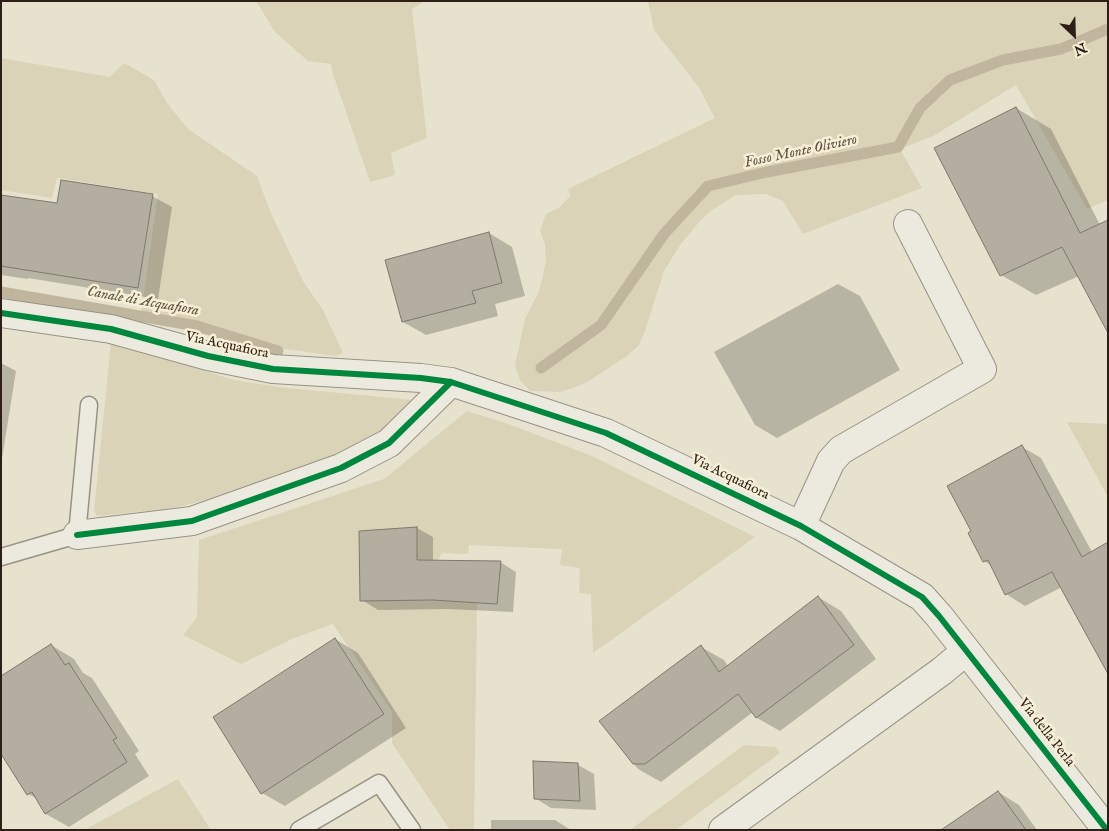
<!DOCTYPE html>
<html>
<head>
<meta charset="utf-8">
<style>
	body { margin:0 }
	#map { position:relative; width:1109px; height:831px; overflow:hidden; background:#e7e2cd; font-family:"IM FELL English",serif }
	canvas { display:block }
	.frame { position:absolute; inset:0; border:2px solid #2d1e17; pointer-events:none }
	.north { position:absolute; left:1049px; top:10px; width:50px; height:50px; -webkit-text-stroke:4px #f7f0d7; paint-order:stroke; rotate:156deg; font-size:14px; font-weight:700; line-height:20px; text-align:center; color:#2d1e17 }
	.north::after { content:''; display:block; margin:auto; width:18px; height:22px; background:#2d1e17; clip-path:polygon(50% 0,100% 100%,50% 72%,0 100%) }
</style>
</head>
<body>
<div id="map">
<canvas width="1109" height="831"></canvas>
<div class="frame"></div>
<div class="north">N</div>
</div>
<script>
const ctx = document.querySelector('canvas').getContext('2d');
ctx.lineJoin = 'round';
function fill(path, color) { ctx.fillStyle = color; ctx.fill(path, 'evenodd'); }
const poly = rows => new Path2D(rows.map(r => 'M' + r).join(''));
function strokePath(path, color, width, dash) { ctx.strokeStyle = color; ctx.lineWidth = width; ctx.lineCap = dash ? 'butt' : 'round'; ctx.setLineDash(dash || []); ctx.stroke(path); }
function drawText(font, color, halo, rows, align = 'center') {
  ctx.font = font + ' "IM FELL English",serif'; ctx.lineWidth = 5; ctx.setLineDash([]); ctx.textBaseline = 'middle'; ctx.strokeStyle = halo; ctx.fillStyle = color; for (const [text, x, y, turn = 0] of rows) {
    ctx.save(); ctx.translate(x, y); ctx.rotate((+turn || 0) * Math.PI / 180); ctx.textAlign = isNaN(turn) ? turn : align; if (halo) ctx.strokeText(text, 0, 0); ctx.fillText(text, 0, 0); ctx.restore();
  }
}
fill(poly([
	[256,1,425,1,412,9,427,138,391,153,395,175,370,182,333,74,331,64,308,61,275,32],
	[648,1,1108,1,1108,200,1087,209,1016,85,933,136,900,149,922,188,803,234,783,201,766,194,736,195,712,210,700,221,680,245,664,271,645,331,639,345,627,356,589,381,576,387,561,392,530,391,520,380,515,365,525,319,539,291,543,276,546,260,545,245,540,230,546,214,560,207,570,196,568,189,715,118,698,86,654,30],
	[1,58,110,77,124,63,154,80,167,103,188,129,257,176,270,211,303,281,323,310,343,353,336,356,264,346,140,321,158,194,57,178,52,198,1,190],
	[111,342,234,380,278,387,413,400,403,415,376,435,297,473,241,492,169,509,97,516,94,511],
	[467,411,503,422,592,456,755,537,593,653,591,594,579,593,580,568,560,565,562,549,469,545,468,554,442,553,438,560,417,561,417,527,359,531,361,601,438,600,477,602,474,830,450,830,392,743,392,712,333,624,294,638,241,664,183,635,197,618,199,540,384,479],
	[1067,422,1108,424,1108,497],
	[744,745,776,747,780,753,676,830,630,830],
	[178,779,211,830,84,830]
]), '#dbd3b7');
fill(poly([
	[1016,108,1051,129,1100,225,1079,276,1036,295,1001,275],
	[1,196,58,205,152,196,172,207,158,299,28,278,28,279,1,275],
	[489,233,512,247,525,296,495,304,498,316,426,335,403,322],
	[838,284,860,296,900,370,777,438,755,425,714,352],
	[1,363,16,371,1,465],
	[1022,447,1041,458,1092,552,1062,587,1025,606,1006,594,992,566,984,561,972,532],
	[417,528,433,537,433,562,500,562,516,572,513,612,448,609,378,610,362,600],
	[818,597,841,611,876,659,780,731,757,718,753,712,661,782,638,769,601,721,701,647,724,660,728,666],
	[335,639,358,653,406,728,285,806,262,793],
	[51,645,74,659,83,673,92,678,139,751,135,754,149,776,69,827,46,814,38,799,28,794],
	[578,765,594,774,596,810,551,808,535,798],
	[998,792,1019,805,1037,830,943,830],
	[491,820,555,820,571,830,491,830]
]), '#0003');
strokePath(poly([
	[1,292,197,326,278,351],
	[541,368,601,325,664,234,708,186,767,172,898,147,920,108,950,80,1003,60,1061,49,1108,29]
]), '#c0b69d', 11);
const building = poly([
	[1016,107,1080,233,1108,220,1108,333,1062,247,1000,276,934,148,1016,107],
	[61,180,153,194,138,288,1,266,1,195,57,203,61,180],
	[489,232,502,283,472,291,476,303,402,322,385,260,489,232],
	[1022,445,1082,557,1108,542,1108,674,1052,572,1005,595,988,560,983,562,968,533,971,531,947,486,1022,445],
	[417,527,417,560,501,561,497,604,432,600,360,601,359,531,417,527],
	[818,596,854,645,756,718,738,694,645,764,633,764,599,721,701,645,719,672,818,596],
	[335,638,384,714,261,794,213,717,335,638],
	[51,644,65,665,69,663,117,738,113,740,127,762,45,814,32,792,27,795,1,754,1,676,51,644],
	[533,761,578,763,580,801,534,799,533,761],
	[998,791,1026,830,941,830,998,791]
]);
fill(building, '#b3aea0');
strokePath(building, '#7d786d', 1);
const service = poly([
	[1,557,77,535,89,405],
	[299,830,379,783,412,830]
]);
const minor = poly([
	[1,313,111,329,208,356,273,369,421,378,451,382,606,433,627,443,801,526,922,597,939,616,1107,830],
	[801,526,831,461,841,450,982,369,908,224],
	[77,535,192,521,341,468,389,443,451,382],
	[723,830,942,671,966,651]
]);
strokePath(service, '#979286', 19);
strokePath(minor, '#979286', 30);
strokePath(service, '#ece9de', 16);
strokePath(minor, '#ece9de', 28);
strokePath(poly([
	[1,313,111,329,208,356,273,369,421,378,451,382,606,433,627,443,801,526,922,597,939,616,1107,830],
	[77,535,192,521,341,468,389,443,451,382]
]), '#00873e', 6);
drawText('14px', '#2d1e17', '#f7f0d7', [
	["Via Acquafiora",227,346,12],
	["Via Acquafiora",730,478,26],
	["Via della Perla",1046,733,52]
]);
drawText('italic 15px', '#615344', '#f7f0d7', [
	["Fosso Monte Oliviero",801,152,-12],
	["Canale di Acquafiora",143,302,10]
]);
</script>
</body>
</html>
